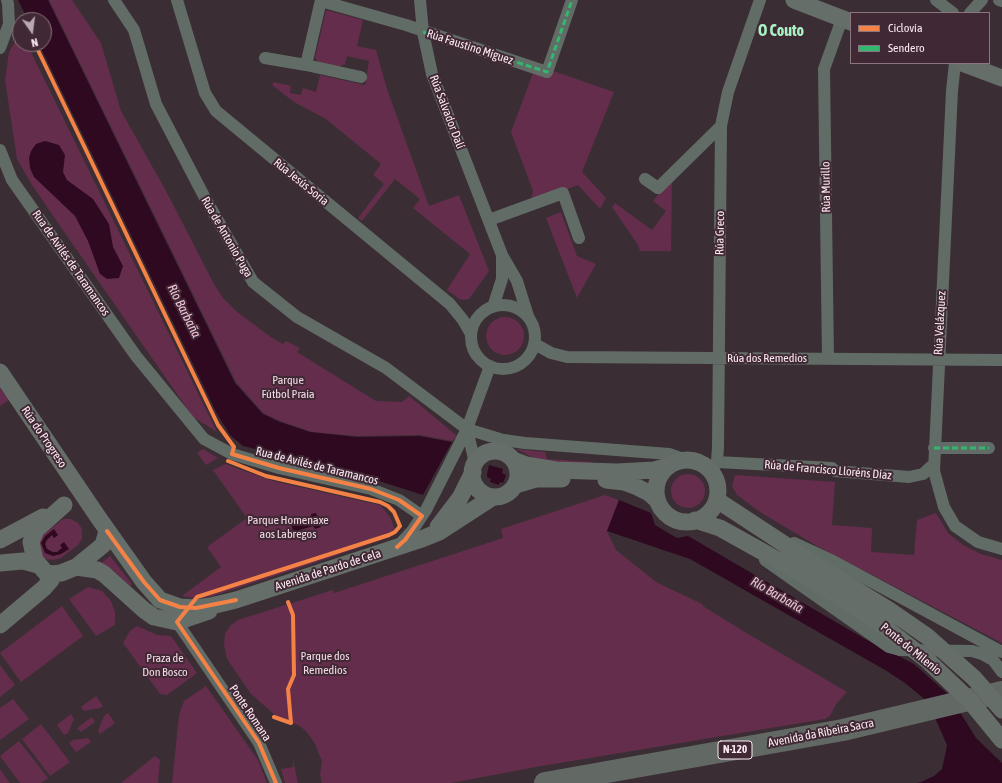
<!DOCTYPE html>
<html>
<head>
<meta charset="utf-8">
<style>
	body { margin:0 }
	#map { position:relative; width:1002px; height:783px; overflow:hidden; background:#3a2e34; font-family:"Asap Condensed",sans-serif }
	canvas { display:block }
	.legend { position:absolute; left:850px; top:12px; width:140px; height:52px; box-sizing:border-box; background:#402834; border:1px solid #8b7680; margin:0; padding:5px 7px; list-style:none; font-size:12px; color:#fcebf3 }
	.legend li { display:flex; align-items:center; gap:8px; height:20px }
	.legend b { width:20px; border:1px solid #8b7680 }
	.north { position:absolute; left:12px; top:12px; width:40px; height:40px; box-sizing:border-box; background:#402834; border:1px solid #8b7680; border-radius:50%; rotate:166deg; font-size:11px; font-weight:700; line-height:16px; text-align:center; color:#fcebf3 }
	.north::after { content:''; display:block; margin:auto; width:14px; height:18px; background:#b8a9b0; clip-path:polygon(50% 0,100% 100%,50% 72%,0 100%) }
</style>
</head>
<body>
<div id="map">
<canvas width="1002" height="783"></canvas>
<ul class="legend">
<li><b style="height:5px;background:#f48246"></b>Ciclovía</li>
<li><b style="height:5px;background:#33b770"></b>Sendero</li>
</ul>
<div class="north">N</div>
</div>
<script>
const ctx = document.querySelector('canvas').getContext('2d');
ctx.lineJoin = 'round';
function fill(path, color) { ctx.fillStyle = color; ctx.fill(path, 'evenodd'); }
const poly = rows => new Path2D(rows.map(r => 'M' + r).join(''));
function strokePath(path, color, width, dash) { ctx.strokeStyle = color; ctx.lineWidth = width; ctx.lineCap = dash ? 'butt' : 'round'; ctx.setLineDash(dash || []); ctx.stroke(path); }
function drawText(font, color, halo, rows, align = 'center') {
  ctx.font = font + ' "Asap Condensed",sans-serif'; ctx.lineWidth = 4; ctx.setLineDash([]); ctx.textBaseline = 'middle'; ctx.strokeStyle = halo; ctx.fillStyle = color; for (const [text, x, y, turn = 0] of rows) {
    ctx.save(); ctx.translate(x, y); ctx.rotate((+turn || 0) * Math.PI / 180); ctx.textAlign = isNaN(turn) ? turn : align; if (halo) ctx.strokeText(text, 0, 0); ctx.fillText(text, 0, 0); ctx.restore();
  }
}
fill(poly([
	[49,0,72,0,101,43,121,111,165,189,214,284,223,298,236,311,272,338,283,344,286,341,300,348,297,352,376,401,402,402,409,396,457,436,452,441,420,435,357,436,312,432,280,421,263,413,236,382],
	[326,10,363,20,357,46,376,50,387,89,429,206,459,195,489,271,469,299,461,300,447,290,470,254,413,208,420,199,395,179,362,221,358,218,384,184,373,175,381,164,326,119,294,102,272,85,274,82,291,86,290,93,301,95,303,88,316,92,320,75,365,85,369,61,347,56,345,64,339,67,319,63,315,58],
	[20,34,20,44,27,44,217,432,193,417,67,236,32,185,17,159,5,80,9,52],
	[536,65,614,92,582,172,606,198,600,209,578,185,531,202,533,191,511,132],
	[672,177,671,251,640,251,638,245,612,207,615,203,652,230,666,211,653,201],
	[561,212,577,256,596,264,577,298,546,218],
	'486 336a19 19 0 1 1 38 0a19 19 0 1 1-38 0Z',
	[0,388,9,400,0,406],
	[203,449,218,458,206,465,197,453],
	[516,449,545,452,547,459,592,462,591,465,538,460],
	[225,464,273,481,380,505,390,517,395,530,394,535,390,537,317,562,210,597,193,598,182,596,221,567,207,547,247,518,213,470],
	'671 491a17 17 0 1 1 34 0a17 17 0 1 1-34 0Z',
	[735,475,835,482,832,525,872,528,871,552,914,555,917,520,936,513,948,533,963,545,981,554,1002,560,1002,643,817,546,760,512,737,495,732,486],
	[605,495,619,500,607,531,616,550,656,582,702,604,703,606,743,631,847,692,836,704,830,716,825,719,536,767,451,783,322,783,320,774,322,761,314,742,306,731,298,725,276,716,251,694,227,659,224,644,225,634,230,626,238,620,333,590,334,593,503,538,501,529],
	[63,519,71,519,78,523,82,529,82,539,78,545,61,558,53,560,46,559,43,557,37,545,39,538],
	[110,556,132,584,130,586,114,571,100,564],
	[88,587,102,591,111,601,115,612,115,625,96,636,69,599],
	[62,606,83,636,21,682,0,653],
	[137,626,157,635,171,636,197,673,167,695,160,694,123,643,130,631],
	[0,665,15,685,0,697],
	[206,686,258,760,267,783,172,783,179,715,184,701],
	[96,696,103,706,100,708,84,711,81,707],
	[13,699,29,719,0,740,0,708],
	[108,713,115,723,100,734,98,731,104,716],
	[71,714,74,719,68,733,64,735,57,725],
	[92,717,95,722,81,732,77,728],
	[41,724,70,762,50,776,22,739],
	[88,738,91,742,76,752,69,743,73,740],
	[19,741,48,778,41,783,20,783,0,756],
	[155,756,160,760,158,783,121,783],
	[293,759,298,783,285,783,281,769,293,767],
	[0,769,10,783,0,783]
]), '#642d4c');
fill(poly([
	[18,0,48,0,235,383,263,414,280,422,310,432,357,437,419,436,452,442,423,495,357,474,243,446,230,435,217,414,39,44,44,44,44,20,28,20],
	[45,141,59,145,65,155,63,172,67,180,93,199,109,224,113,247,123,266,119,278,107,279,100,274,88,241,75,216,34,177,30,168,29,158,31,151,36,144],
	[489,465,503,469,502,473,506,475,503,483,500,482,499,485,490,482,491,479,487,477,487,474],
	[619,500,651,513,655,525,677,538,688,536,865,639,914,664,950,696,976,738,1002,763,1002,783,916,783,921,782,934,776,942,769,946,751,947,745,928,702,905,683,885,670,690,559,607,531],
	[316,513,321,527,315,529,313,526,300,530,300,534,294,535,290,520,296,519,297,522,311,518,311,514],
	[54,529,58,535,54,538,52,535,47,540,45,544,47,549,53,552,57,552,62,548,60,545,64,542,69,549,61,554,53,556,45,553,41,543,45,536]
]), '#2f0920');
strokePath(poly([
	[114,0,134,30,156,104,205,198,253,282,297,317,386,368,467,429,503,440,525,443,669,454,686,460],
	[177,0,205,93,216,111,450,304,463,320,471,334],
	[420,0,423,32,432,74,502,255,517,281,528,316],
	[936,0,953,13],
	[999,0,1002,1],
	[321,1,406,25,547,72,572,0],
	[970,13,982,0],
	[0,48,9,24,8,4,7,0],
	[265,58,306,65,321,0],
	[955,63,952,91,934,471,944,507,955,526,978,542,1002,549],
	[306,65,361,77],
	[0,150,12,180,136,356,204,439,232,454,279,468,371,489,399,500,422,516],
	[645,179,658,188,721,126],
	[489,220,563,193,579,238],
	'471 337a32 32 0 1 1 64 0a32 32 0 1 1-64 0Z',
	[493,307,502,279,502,255],
	[535,344,551,353,567,357,1002,360],
	[828,358,824,69,842,19],
	[934,448,989,448],
	[502,453,506,440],
	[717,462,832,468,835,471,909,477,923,474,934,464],
	[475,463,467,429,490,366],
	[710,470,717,462,718,447,721,126,728,92,760,0],
	[794,543,833,561,1002,652],
	[398,546,412,531,426,510,467,429],
	[765,560,889,647,900,650,972,651,982,654,993,660,1002,672],
	[177,622,259,743,276,783]
]), '#626c66', 12);
strokePath(poly([
	[794,0,851,22],
	[962,63,1002,78],
	[0,372,98,517,144,582,160,600,180,607,196,608,211,606,236,600,419,540,439,532,493,497],
	'472 474a23 23 0 1 1 46 0a23 23 0 1 1-46 0Z',
	[513,460,526,465,556,470,617,472,654,470,669,466],
	'656 491a31 31 0 1 1 62 0a31 31 0 1 1-62 0Z',
	[606,480,624,482,635,486,649,493,658,501],
	[515,485,536,479,562,479],
	[717,500,816,565],
	[64,505,36,530,31,542,35,560,46,573,52,574,61,573,76,567,103,545,107,531],
	[695,520,720,528,806,576],
	[438,527,460,498,473,472],
	[0,540,43,517],
	[0,563,23,561,38,565],
	[76,567,97,570,104,574,144,610,154,617,177,622,209,611],
	[0,625,44,588,51,580,52,574]
]), '#656e68', 17);
strokePath(poly([
	[545,783,843,730,1002,692]
]), '#626864', 22);
strokePath(poly([
	[816,565,889,610,928,637,974,678,1002,710],
	[806,576,875,620,927,660,970,701,1002,740]
]), '#656e68', 17);
strokePath(poly([
	[423,32,547,72,572,0],
	[934,448,989,448]
]), '#33b770', 3, [6, 3]);
strokePath(poly([
	[35,44,218,425,234,447,232,454,279,468,371,489,399,500,422,516,405,540,397,547],
	[228,461,266,476,380,502,388,506,394,512,400,526,395,532,389,535,197,597,177,622,259,743,276,783],
	[107,531,144,582,160,600,180,607,196,608,236,600],
	[274,717,291,723,288,689,294,675,293,615,288,602]
]), '#f48246', 4);
for (const [x, y, w] of [
	[735,750,34]
]) { const box = new Path2D(); box.roundRect(x - w / 2, y - 9, w, 18, 3); ctx.fillStyle = '#402834'; ctx.fill(box); strokePath(box, '#fcebf3', 1); }
drawText('bold 11px', '#fcebf3', null, [
	["N-120",735,750]
]);
drawText('12px', '#fcebf3', '#402834', [
	["Rúa Faustino Míguez",470,47,18],
	["Rúa Salvador Dalí",447,112,69],
	["Rúa Jesús Soria",301,182,39],
	["Rúa Murillo",826,187,-91],
	["Rúa Greco",720,233,-89],
	["Rúa de Antonio Puga",227,237,60],
	["Rua de Avilés de Taramancos",71,263,55],
	["Rúa Velázquez",940,323,-87],
	["Rúa dos Remedios",767,358],
	["Rúa do Progreso",44,437,56],
	["Rua de Avilés de Taramancos",317,466,14],
	["Rúa de Francisco Lloréns Díaz",828,470,5],
	["Avenida de Pardo de Cela",328,570,-18],
	["Ponte do Milenio",911,649,39],
	["Ponte Romana",250,713,56],
	["Avenida da Ribeira Sacra",821,733,-11]
]);
drawText('12px', '#f4dce7', '#402834', [
	["Parque",288,380],
	["Fútbol Praia",288,394],
	["Parque Homenaxe",288,520],
	["aos Labregos",288,534],
	["Parque dos",325,656],
	["Remedios",325,670],
	["Praza de",165,658],
	["Don Bosco",165,672]
]);
drawText('italic 13px', '#f3c4db', '#402834', [
	["Río Barbaña",184,311,63],
	["Río Barbaña",777,595,30]
]);
drawText('bold 16px', '#a5f2c4', '#402834', [
	["O Couto",781,31]
]);
</script>
</body>
</html>
